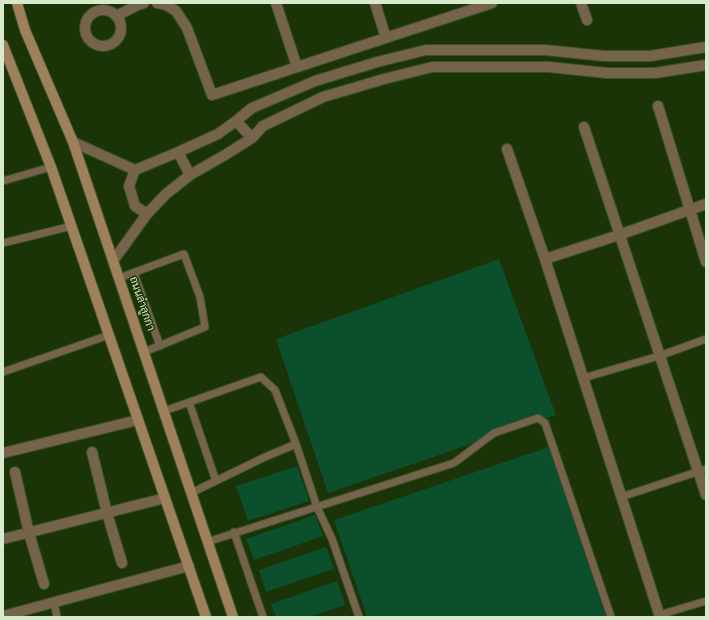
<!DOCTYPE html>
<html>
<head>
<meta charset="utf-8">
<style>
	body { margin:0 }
	#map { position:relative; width:709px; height:620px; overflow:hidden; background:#1b3407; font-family:Overpass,sans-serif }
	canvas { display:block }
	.frame { position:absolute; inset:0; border:4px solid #d7ebcc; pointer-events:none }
</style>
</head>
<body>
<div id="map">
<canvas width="709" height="620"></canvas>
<div class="frame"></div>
</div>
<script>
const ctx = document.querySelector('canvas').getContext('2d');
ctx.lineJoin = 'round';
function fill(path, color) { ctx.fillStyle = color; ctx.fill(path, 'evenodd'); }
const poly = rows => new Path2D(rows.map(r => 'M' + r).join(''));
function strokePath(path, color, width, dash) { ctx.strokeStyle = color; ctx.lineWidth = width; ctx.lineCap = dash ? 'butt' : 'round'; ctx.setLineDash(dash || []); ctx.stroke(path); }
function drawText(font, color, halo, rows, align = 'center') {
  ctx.font = font + ' Overpass,Sarabun,sans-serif'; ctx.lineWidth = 3; ctx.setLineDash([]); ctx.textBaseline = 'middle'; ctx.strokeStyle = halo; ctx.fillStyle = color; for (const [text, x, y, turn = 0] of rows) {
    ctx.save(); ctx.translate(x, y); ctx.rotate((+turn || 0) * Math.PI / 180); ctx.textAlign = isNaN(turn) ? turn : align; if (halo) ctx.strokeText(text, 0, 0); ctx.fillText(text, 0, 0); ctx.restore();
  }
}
fill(poly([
	[499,259,556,415,328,493,276,339],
	[549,447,606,617,367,617,334,520],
	[297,466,309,501,248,521,236,486],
	[315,515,323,536,254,560,246,539],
	[326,547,334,569,266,592,259,570],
	[337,581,345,605,309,617,276,617,271,604]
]), '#0b4f2c');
const lane = poly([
	[3,181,51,167],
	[3,243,72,226],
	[134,273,160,346],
	[119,278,184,254,200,297,205,327,144,352],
	[3,372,109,335],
	[583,378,659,356,706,339],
	[189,402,216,481],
	[164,411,261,377,275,390,296,444,265,457,191,493],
	[296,444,317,507,332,539,359,617],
	[621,497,706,469],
	[234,532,263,617],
	[207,542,454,463,494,433,538,418,545,423,611,617],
	[54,602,57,617],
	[659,615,706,601]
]);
const street = poly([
	[157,3,166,5,176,11,187,28,212,95,492,3],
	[276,3,297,67],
	[375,3,386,38],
	[581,3,587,20],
	'85 28a18 18 0 1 1 36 0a18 18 0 1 1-36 0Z',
	[116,16,138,5,144,3],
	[658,106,706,262],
	[236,121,252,138],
	[584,127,706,495],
	[73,142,135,170,176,153,218,134,236,121,252,108,315,81,377,62,426,50,545,50,604,56,650,56,706,47],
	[507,149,545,259,660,617],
	[178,152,190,175],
	[135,170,129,186,135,206,147,214],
	[545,259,619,235,706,204],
	[113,261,147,214,166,194,190,175,225,155,252,138,263,126,323,97,384,79,432,67,549,67,607,73,655,73,706,65],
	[92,452,107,513,122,563],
	[3,453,138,420],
	[15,472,29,533,44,584],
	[3,539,165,498],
	[3,616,189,566]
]);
const secondary = poly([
	[17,3,25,30,73,142,233,617],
	[3,45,51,167,206,617]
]);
strokePath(lane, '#395127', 9);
strokePath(street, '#395127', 12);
strokePath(secondary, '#395127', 12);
strokePath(lane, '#75634b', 7);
strokePath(street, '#75634b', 10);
strokePath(secondary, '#9e815a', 10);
drawText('11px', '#d7ebcc', '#1b3407', [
	["ถนนลำลูกกา",141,304,71]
]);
</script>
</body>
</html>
